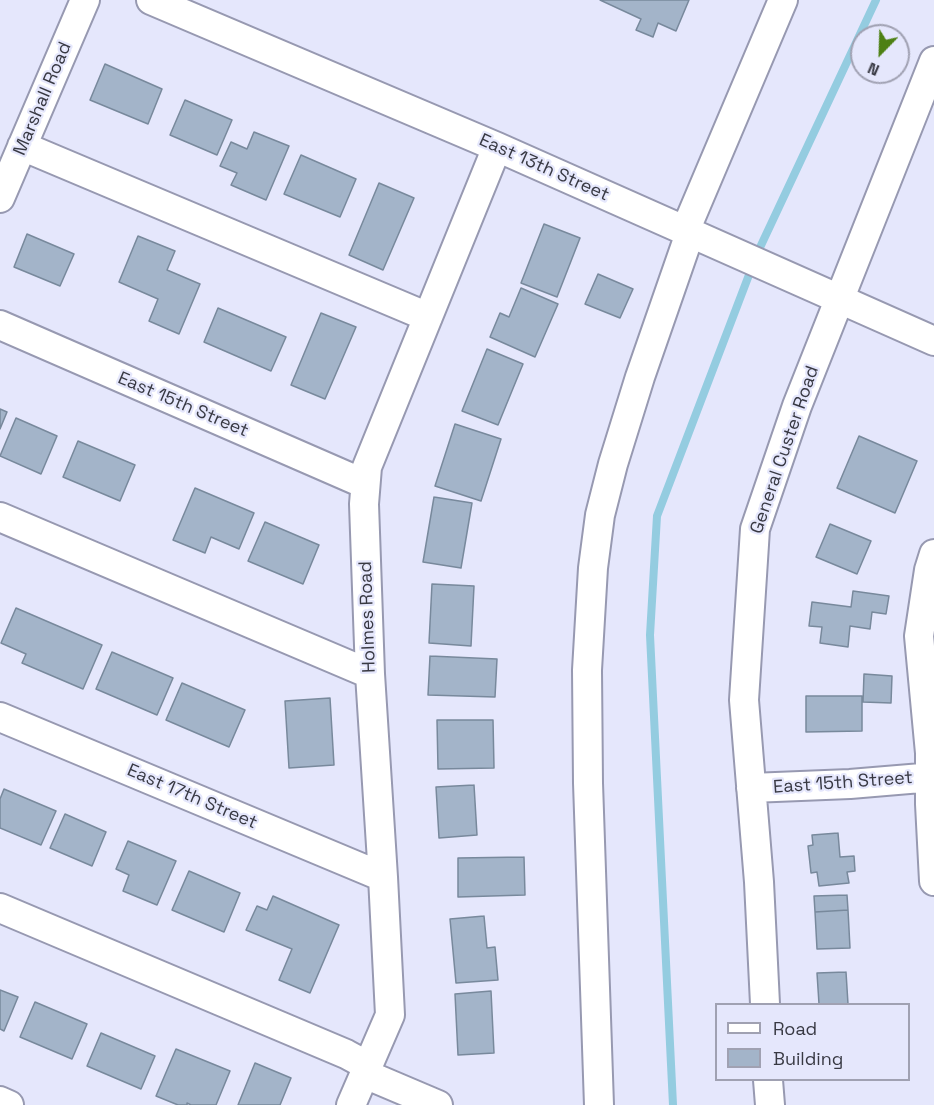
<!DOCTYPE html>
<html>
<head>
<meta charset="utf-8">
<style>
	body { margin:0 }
	#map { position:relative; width:934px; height:1105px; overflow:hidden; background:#e5e7fc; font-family:"Space Grotesk",sans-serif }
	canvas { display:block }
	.legend { position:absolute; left:715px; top:1003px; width:195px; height:78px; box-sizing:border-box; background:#e5e7fc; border:2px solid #a0a1b2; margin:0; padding:8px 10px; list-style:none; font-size:18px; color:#383943 }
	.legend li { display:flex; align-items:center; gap:12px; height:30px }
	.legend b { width:30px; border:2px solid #a0a1b2 }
	.north { position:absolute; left:850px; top:24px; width:60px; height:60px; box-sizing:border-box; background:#e5e7fc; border:2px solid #a0a1b2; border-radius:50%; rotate:203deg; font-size:16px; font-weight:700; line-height:24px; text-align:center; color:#383943 }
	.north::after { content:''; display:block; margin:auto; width:21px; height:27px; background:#4d8013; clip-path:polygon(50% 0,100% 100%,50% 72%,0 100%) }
</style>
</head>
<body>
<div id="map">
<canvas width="934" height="1105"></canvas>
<ul class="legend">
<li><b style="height:8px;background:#fff"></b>Road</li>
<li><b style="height:16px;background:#a3b4c9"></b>Building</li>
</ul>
<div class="north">N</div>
</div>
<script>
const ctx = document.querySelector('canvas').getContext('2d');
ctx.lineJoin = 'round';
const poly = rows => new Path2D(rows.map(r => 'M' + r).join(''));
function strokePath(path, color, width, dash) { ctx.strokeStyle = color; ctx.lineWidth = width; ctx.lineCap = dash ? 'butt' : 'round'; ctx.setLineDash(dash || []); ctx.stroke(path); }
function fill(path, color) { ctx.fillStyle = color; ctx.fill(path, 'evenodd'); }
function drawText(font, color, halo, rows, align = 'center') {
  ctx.font = font + ' "Space Grotesk",sans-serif'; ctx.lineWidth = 4.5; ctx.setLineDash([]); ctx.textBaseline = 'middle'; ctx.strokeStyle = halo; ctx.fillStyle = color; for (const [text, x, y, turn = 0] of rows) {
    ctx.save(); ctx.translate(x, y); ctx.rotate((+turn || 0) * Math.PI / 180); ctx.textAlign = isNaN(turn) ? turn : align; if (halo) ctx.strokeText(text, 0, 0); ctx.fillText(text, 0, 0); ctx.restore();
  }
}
strokePath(poly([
	[756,256,876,0],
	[673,1105,650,635,657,516,752,267]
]), '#94cce0', 8);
const building = poly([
	[600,0,689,0,676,31,658,23,653,37,636,30,641,19,600,0],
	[105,64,162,89,148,124,90,100,105,64],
	[185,100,232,120,217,155,170,135,185,100],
	[254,132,289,146,266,200,231,185,237,173,220,166,231,142,247,149,254,132],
	[301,155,356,179,340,217,284,194,301,155],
	[379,183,414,198,383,270,349,255,379,183],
	[544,224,580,238,557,297,521,283,544,224],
	[27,234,74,254,60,286,14,267,27,234],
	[138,236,175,251,167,270,200,284,179,334,149,321,158,299,119,282,138,236],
	[598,274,633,289,620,318,585,304,598,274],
	[521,288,558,304,535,357,490,337,500,313,509,317,521,288],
	[218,308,286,337,271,371,204,342,218,308],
	[321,313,356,327,325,399,291,385,321,313],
	[487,349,523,364,498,425,462,411,487,349],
	[0,409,7,412,0,429,0,409],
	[16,418,57,436,41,474,0,456,16,418],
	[455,424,501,439,481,501,435,486,455,424],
	[859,436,917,461,895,513,837,488,859,436],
	[78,441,135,465,120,501,63,477,78,441],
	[195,488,254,513,239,549,211,537,205,553,173,540,195,488],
	[434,497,472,503,461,568,423,562,434,497],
	[265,522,319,545,303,584,248,561,265,522],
	[830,524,871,541,857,574,816,557,830,524],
	[432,584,474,586,471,646,429,643,432,584],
	[853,591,889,596,886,614,872,612,870,629,850,626,848,647,820,643,822,627,809,626,812,602,851,607,853,591],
	[16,608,102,645,83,689,22,663,26,654,1,643,16,608],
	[112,652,173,678,157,715,96,689,112,652],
	[430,656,497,659,495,697,428,695,430,656],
	[864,674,892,676,891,703,863,702,864,674],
	[182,683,245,710,229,747,166,720,182,683],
	[806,696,862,696,862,731,806,732,806,696],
	[330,698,334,765,289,768,285,701,330,698],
	[437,720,493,720,494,768,438,769,437,720],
	[474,785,477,835,439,838,436,787,474,785],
	[4,789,56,811,41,845,0,828,0,799,4,789],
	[65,814,106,832,92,866,50,848,65,814],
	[838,833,840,857,854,856,855,871,847,872,849,883,819,886,817,872,811,873,808,846,813,845,812,835,838,833],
	[128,841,176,861,157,905,123,891,129,875,116,869,128,841],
	[524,857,525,895,458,897,458,858,524,857],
	[189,871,240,893,224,932,172,910,189,871],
	[847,895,848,910,815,912,814,896,847,895],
	[273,896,339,925,310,993,279,980,292,949,246,930,257,906,267,910,273,896],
	[848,910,850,948,817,949,815,912,848,910],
	[484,916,487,948,495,947,498,980,456,983,450,919,484,916],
	[846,972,848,1004,819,1004,817,973,846,972],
	[0,990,18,997,4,1031,0,1029,0,990],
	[491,991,494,1053,458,1055,455,994,491,991],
	[35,1002,87,1024,72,1059,20,1037,35,1002],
	[101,1033,155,1056,141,1089,87,1066,101,1033],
	[176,1049,230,1071,216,1105,191,1105,187,1103,187,1105,178,1105,156,1096,176,1049],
	[255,1063,291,1078,280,1105,238,1105,255,1063]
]);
fill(building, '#a3b4c9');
strokePath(building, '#78899c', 1.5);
const minor = poly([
	[151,0,497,147,934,341],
	[22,146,428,317],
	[0,198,85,0],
	[685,231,783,0],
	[0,325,365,484],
	[0,517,370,674],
	[934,554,929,570,919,636,930,753,930,804,934,881],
	[0,717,383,877],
	[751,788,850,784,934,777],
	[0,908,346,1054,368,1066],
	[765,1004,759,882,744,700,755,529,797,406,934,61],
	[365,1074,438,1105],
	[768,1080,770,1105],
	[0,1101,9,1105],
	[351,1105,390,1015,383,877,370,674,364,504,367,467,497,147],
	[599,1105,588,783,587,670,593,568,600,515,613,464,640,377,690,233]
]);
strokePath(minor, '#9799b1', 32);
strokePath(minor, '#fff', 28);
drawText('18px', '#383943', '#e5e7fc', [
	["Marshall Road",43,99,-67],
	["East 13th Street",544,168,24],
	["East 15th Street",183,405,23],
	["General Custer Road",785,450,-71],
	["Holmes Road",368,617,-92],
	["East 15th Street",843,783,-4],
	["East 17th Street",192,797,23]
]);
</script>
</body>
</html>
